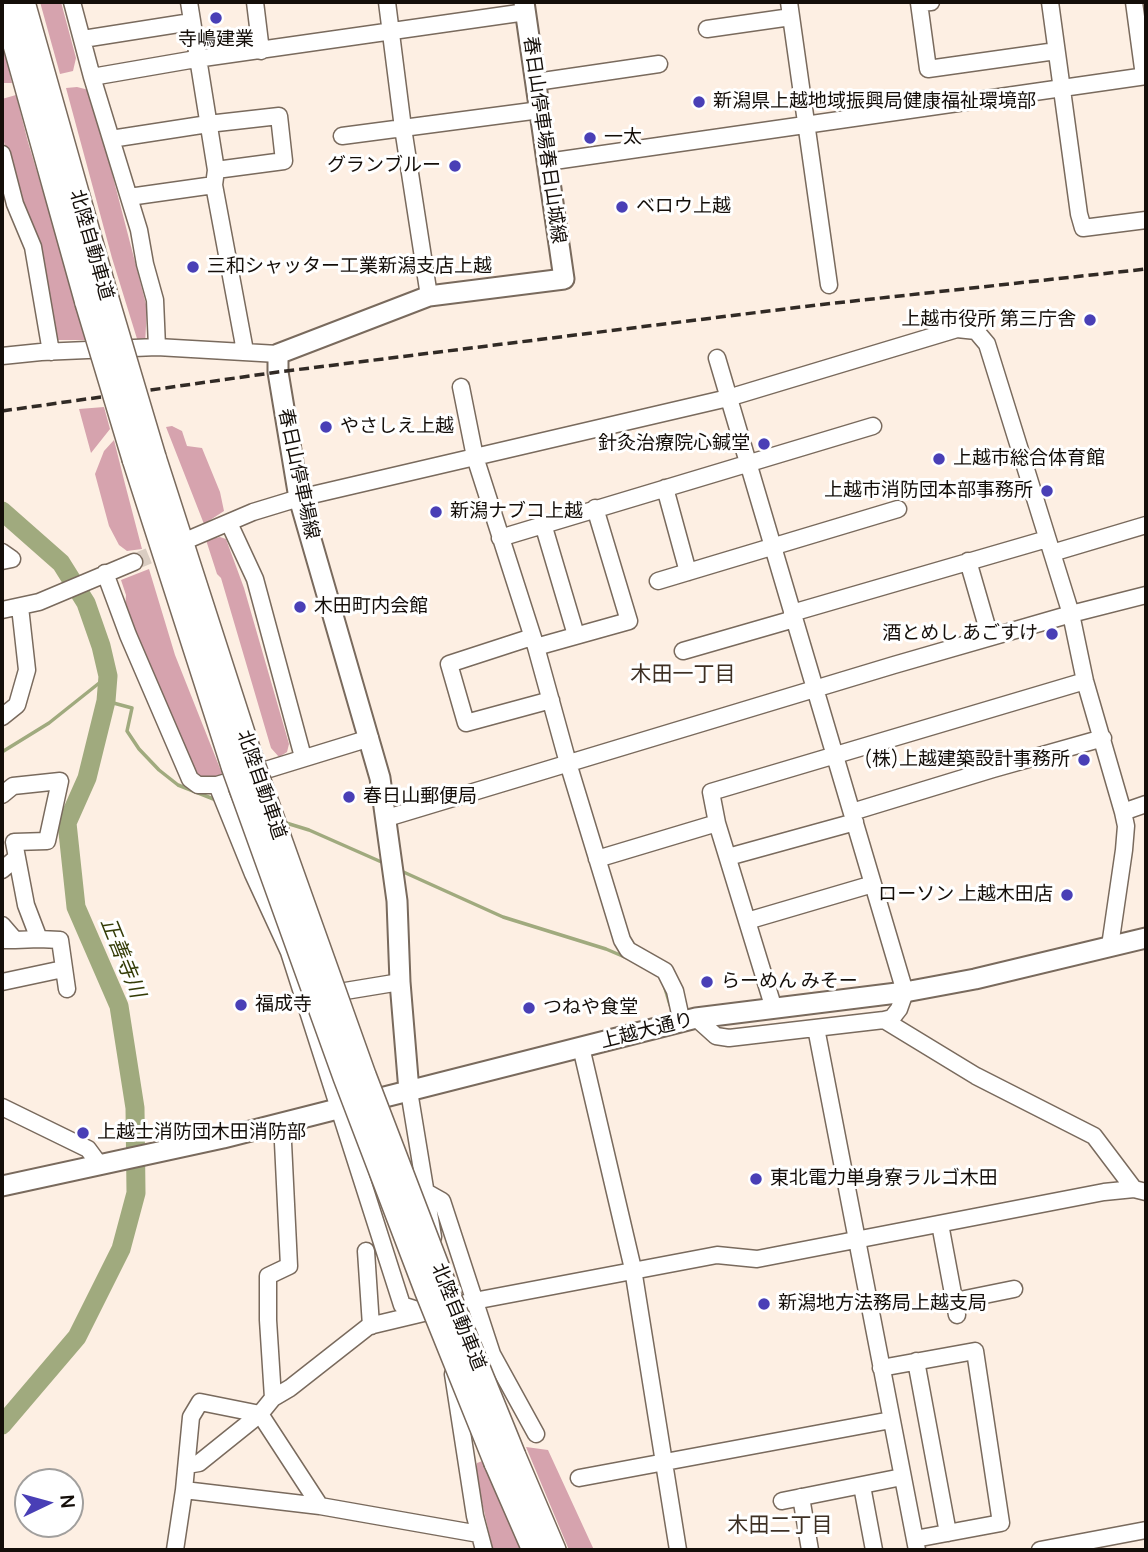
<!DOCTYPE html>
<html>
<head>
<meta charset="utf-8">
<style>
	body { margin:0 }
	#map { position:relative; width:1148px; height:1552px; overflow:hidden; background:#fdefe3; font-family:Manrope,sans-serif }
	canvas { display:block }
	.frame { position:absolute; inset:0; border:4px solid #140e09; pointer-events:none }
	.north { position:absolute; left:14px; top:1468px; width:70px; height:70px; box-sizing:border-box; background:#fff; border:2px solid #a19f9d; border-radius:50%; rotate:85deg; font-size:19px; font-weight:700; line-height:28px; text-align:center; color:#140e09 }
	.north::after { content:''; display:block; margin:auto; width:24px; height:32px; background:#493fb6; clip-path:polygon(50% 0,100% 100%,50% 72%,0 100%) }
</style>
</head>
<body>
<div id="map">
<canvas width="1148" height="1552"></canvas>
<div class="frame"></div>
<div class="north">N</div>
</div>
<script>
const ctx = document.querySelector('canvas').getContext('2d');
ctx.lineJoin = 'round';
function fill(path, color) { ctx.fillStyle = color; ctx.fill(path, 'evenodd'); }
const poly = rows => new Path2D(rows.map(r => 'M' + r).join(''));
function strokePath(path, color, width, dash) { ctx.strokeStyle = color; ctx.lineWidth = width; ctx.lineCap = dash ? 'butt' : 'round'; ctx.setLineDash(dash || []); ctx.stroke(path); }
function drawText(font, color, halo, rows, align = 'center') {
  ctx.font = font + ' Manrope,"Noto Sans JP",sans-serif'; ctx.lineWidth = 6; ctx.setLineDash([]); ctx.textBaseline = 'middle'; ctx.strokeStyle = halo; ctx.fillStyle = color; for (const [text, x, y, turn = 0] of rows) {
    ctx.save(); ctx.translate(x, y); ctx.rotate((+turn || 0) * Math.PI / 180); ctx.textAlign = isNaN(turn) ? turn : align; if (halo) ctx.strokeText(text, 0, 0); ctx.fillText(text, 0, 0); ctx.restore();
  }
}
fill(poly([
	[40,2,61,2,76,58,73,71,60,74],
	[2,40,12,83,2,83],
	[77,87,89,90,93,100,147,308,145,344,138,342,112,258,66,88],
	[16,95,28,142,88,340,54,340,2,134,2,99],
	[104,407,110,429,91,453,79,409],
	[172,426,182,431,187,446,202,448,220,492,224,511,204,524,166,427],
	[114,440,125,484,142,549,127,551,119,545,109,526,95,474,104,451],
	[220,537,226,539,244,588,289,744,287,752,279,757,271,748,221,578,217,574,206,540],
	[149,569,175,655,223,776,211,780,201,778,192,770,125,610,126,595,121,580],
	[526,1447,548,1450,594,1550,569,1550],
	[488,1459,524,1550,493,1550,475,1472,477,1463]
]), '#d6a3ae');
strokePath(poly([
	[106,701,132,708,127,731,139,749,159,770,178,785,216,800],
	[2,752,49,723,108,676],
	[283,822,309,830,386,864],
	[399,870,503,917,606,949,627,958],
	[664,985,670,1005]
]), '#a0aa7e', 3.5);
strokePath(poly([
	[2,511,61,563,86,603,101,646,108,676,106,701,87,778,67,823,76,907,119,1006,135,1108,136,1193,121,1249,77,1337,2,1425]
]), '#a0aa7e', 19);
strokePath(poly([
	[134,562,170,547]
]), '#dacdc2', 16, [16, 8]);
const minor = poly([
	[72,2,92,77,139,230,145,264,155,300,157,347],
	[189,2,216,170,214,185,245,351],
	[255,2,261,51],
	[387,2,403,128,429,296],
	[789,2,829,285],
	[931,2,919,3,928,69,1056,51],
	[1050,2,1079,214,1083,228,1146,220],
	[1134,2,1144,76],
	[707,29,791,17],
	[83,39,191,22],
	[92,77,196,59,526,12],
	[536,82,659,64],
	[342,136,540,110],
	[111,139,208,124,279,116,284,161,216,170],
	[2,154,15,204,33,247,51,352],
	[547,162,1146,76],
	[129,197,214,185],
	[2,356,41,352,157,347,278,354],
	[461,387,475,457,536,647,568,763,622,940,628,950,665,971,675,991,682,1023],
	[665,488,688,572],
	[229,523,255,579,303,757],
	[543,524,576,635],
	[192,538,253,512,299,498,728,398,957,329,976,331,987,344,1071,614,1085,681,1123,812,1126,826,1124,850,1110,946],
	[500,538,873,426],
	[2,552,12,559,2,561],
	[1052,553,1146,525],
	[968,561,990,637],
	[105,573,128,635,190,779,198,785,217,785],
	[658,581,898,509],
	[2,610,39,602,134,562],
	[792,613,1047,539],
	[532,637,449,664,466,723,551,700],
	[536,647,629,621,595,508],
	[683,651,794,619],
	[2,717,17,705,27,670,20,607],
	[370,738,217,785,253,874,289,952,402,1305,424,1312],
	[2,795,13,786,60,781,47,841,14,842,26,905,39,939,15,940],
	[852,812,993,769,1103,738],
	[1123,812,1146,804],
	[387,818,894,665,1071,614,1146,595],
	[717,823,711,792,1085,681],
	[728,857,855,822],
	[597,859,717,823,774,1009],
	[2,870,16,858],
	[747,921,873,884],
	[2,925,15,940,2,940],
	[39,939,60,940,67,989],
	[2,982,63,969],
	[327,994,400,982],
	[696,1018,716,1036,729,1038,884,1020,892,1018,899,1009,905,992,717,358],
	[884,1020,976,1076,1094,1136,1134,1189],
	[816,1028,917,1550],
	[581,1047,633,1269,678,1550],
	[409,1091,433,1237],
	[2,1107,88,1149,99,1164],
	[426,1192,442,1201,492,1354,536,1434],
	[940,1224,957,1315],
	[366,1251,371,1326],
	[955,1301,1014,1289],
	[916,1361,948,1533],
	[881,1368,975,1351,1001,1523,915,1539],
	[453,1374,475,1516,484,1550],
	[273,1398,268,1320,268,1276,289,1266,282,1122],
	[187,1465,199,1463,260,1414,320,1506],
	[579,1478,891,1420],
	[862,1486,874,1550],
	[184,1490,320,1506,479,1534],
	[801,1497,810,1550],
	[782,1501,902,1477],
	[175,1550,184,1490,191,1417,200,1402,260,1414,273,1398,290,1388,369,1326,474,1301,717,1255,757,1259,1104,1192,1134,1189,1146,1192],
	[1040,1550,1146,1530]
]);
const major = poly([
	[409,1091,400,982,397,901,380,778,299,498,278,372,278,354,429,296,564,279,524,2],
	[2,1186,223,1138,696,1018,905,992,975,979,1146,938]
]);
const highway = poly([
	[3,2,87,303],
	[23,2,107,299],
	[154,457,252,761],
	[134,459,233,766],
	[514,1456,554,1550],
	[496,1463,534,1550]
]);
strokePath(minor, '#796a5d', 19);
strokePath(major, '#796a5d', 23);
strokePath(highway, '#796a5d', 26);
strokePath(minor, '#fff', 16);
strokePath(major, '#fff', 19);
strokePath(highway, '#fff', 23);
strokePath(poly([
	[2,411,278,372,817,305,1146,269]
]), '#312a25', 3.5, [10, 5]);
const highwayBridge = poly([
	[107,299,154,457],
	[87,303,134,459],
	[252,761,364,1075,444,1284,514,1456],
	[233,766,345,1077,427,1292,496,1463]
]);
strokePath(highwayBridge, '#796a5d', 26, []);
strokePath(highwayBridge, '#fff', 23);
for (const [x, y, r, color] of [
	[216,18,7,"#493fb6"],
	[699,102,7,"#493fb6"],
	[590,138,7,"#493fb6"],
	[455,166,7,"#493fb6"],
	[622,207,7,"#493fb6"],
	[193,267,7,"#493fb6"],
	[1090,320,7,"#493fb6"],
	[326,427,7,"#493fb6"],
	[764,444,7,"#493fb6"],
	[939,459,7,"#493fb6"],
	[1047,491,7,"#493fb6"],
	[436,512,7,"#493fb6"],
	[300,607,7,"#493fb6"],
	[1052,634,7,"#493fb6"],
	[1084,760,7,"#493fb6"],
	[349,797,7,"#493fb6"],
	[1067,895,7,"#493fb6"],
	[707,982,7,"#493fb6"],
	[241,1005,7,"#493fb6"],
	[529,1008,7,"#493fb6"],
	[83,1133,7,"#493fb6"],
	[756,1179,7,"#493fb6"],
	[764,1304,7,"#493fb6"]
]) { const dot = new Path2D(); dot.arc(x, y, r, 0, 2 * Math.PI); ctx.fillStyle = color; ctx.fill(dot); strokePath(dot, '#fff', 2.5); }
drawText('19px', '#140e09', '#fff', [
	["寺嶋建業",216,40,"center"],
	["新潟県上越地域振興局健康福祉環境部",713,102],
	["一太",604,138],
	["グランブルー",441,166,"right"],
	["ベロウ上越",636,207],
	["三和シャッター工業新潟支店上越",207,267],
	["上越市役所 第三庁舎",1076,320,"right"],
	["やさしえ上越",340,427],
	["針灸治療院心鍼堂",750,444,"right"],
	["上越市総合体育館",953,459],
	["上越市消防団本部事務所",1033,491,"right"],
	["新潟ナブコ上越",450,512],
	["木田町内会館",314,607],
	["酒とめし あごすけ",1038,634,"right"],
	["(株)上越建築設計事務所",1070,760,"right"],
	["春日山郵便局",363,797],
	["ローソン 上越木田店",1053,895,"right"],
	["らーめん みそー",721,982],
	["福成寺",255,1005],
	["つねや食堂",543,1008],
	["上越士消防団木田消防部",97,1133],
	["東北電力単身寮ラルゴ木田",770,1179],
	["新潟地方法務局上越支局",778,1304]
], 'left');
drawText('19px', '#140e09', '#fff', [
	["春日山停車場春日山城線",544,140,82],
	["北陸自動車道",91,245,74],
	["春日山停車場線",298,474,78],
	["北陸自動車道",261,785,71],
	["上越大通り",647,1031,-14],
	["北陸自動車道",458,1317,68]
]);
drawText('21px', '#3e3024', '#fff', [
	["木田一丁目",683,675],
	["木田二丁目",780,1526]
]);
drawText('italic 21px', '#343c07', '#fff', [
	["正善寺川",122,958,68]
]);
</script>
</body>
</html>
